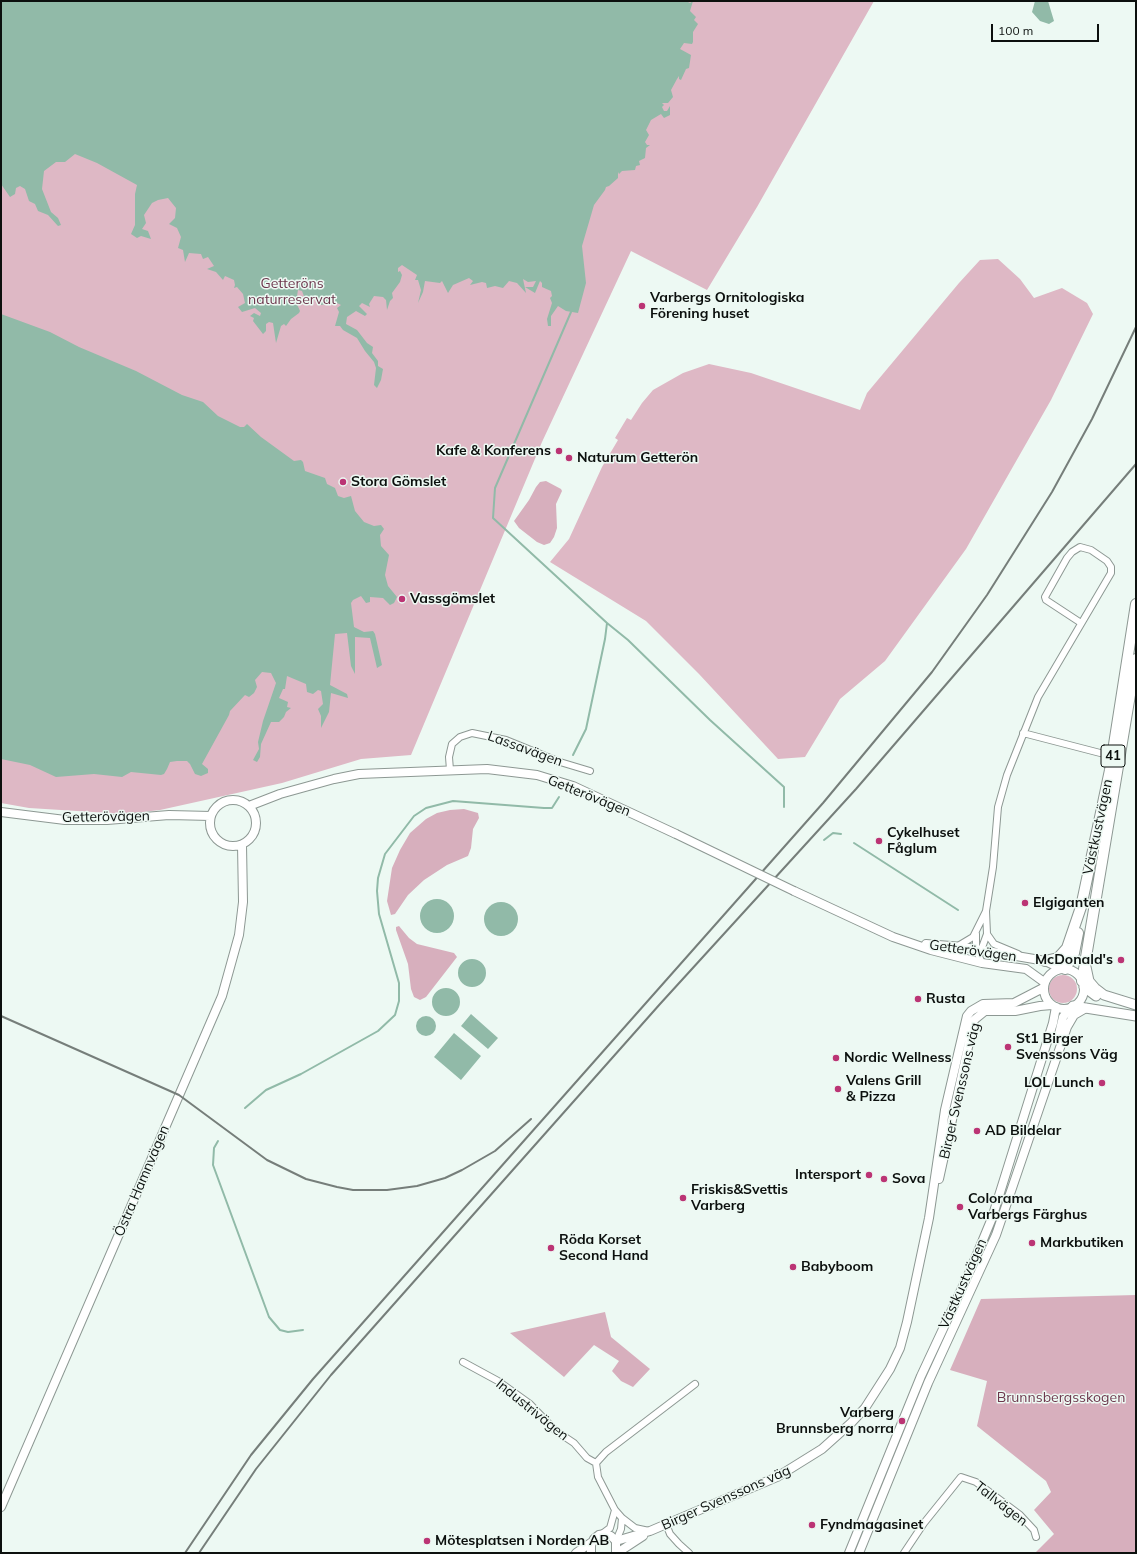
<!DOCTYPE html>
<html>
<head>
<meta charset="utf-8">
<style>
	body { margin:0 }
	#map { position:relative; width:1137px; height:1554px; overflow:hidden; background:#edf9f3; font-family:Mulish,sans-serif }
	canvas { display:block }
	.frame { position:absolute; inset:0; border:2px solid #0c100e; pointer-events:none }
	.scale { position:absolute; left:991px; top:24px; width:108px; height:18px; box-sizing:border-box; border:2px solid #0c100e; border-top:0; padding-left:5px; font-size:12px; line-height:14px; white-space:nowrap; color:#0c100e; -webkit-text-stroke:3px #edf9f3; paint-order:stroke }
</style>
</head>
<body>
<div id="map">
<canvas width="1137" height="1554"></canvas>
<div class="frame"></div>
<div class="scale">100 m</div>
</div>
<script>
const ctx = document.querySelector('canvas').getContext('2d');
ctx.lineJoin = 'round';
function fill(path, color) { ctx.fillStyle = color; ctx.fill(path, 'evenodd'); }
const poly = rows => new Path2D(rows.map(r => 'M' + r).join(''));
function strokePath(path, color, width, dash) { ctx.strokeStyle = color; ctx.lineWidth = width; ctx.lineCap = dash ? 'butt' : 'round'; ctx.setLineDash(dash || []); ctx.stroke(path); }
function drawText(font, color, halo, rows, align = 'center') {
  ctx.font = font + ' Mulish,sans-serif'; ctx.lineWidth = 3; ctx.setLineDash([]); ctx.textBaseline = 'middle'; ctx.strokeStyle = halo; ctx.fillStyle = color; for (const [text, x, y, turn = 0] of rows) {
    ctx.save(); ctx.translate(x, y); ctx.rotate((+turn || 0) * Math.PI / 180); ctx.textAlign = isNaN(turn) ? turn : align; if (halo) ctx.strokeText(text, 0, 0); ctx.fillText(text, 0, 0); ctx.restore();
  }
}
fill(poly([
	[1,1,874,1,757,207,707,290,631,251,542,442,411,755,361,759,282,783,160,810,125,814,29,808,1,803],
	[998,259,1020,279,1034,298,1062,288,1087,303,1093,314,1051,400,966,549,885,661,840,699,805,757,778,759,699,674,646,621,550,562,569,539,602,467,618,440,615,438,627,418,631,420,642,403,653,390,683,373,709,364,751,373,860,410,867,393,959,283,980,260],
	'1049 989a14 14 0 1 1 28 0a14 14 0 1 1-28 0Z'
]), '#deb8c5');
fill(poly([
	[546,481,561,489,562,491,556,504,557,528,554,537,550,543,544,545,537,542,519,528,514,521,529,500,536,487,540,482],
	[464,809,478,813,479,818,473,829,471,848,468,856,447,865,424,880,408,895,395,914,391,915,387,901,392,868,400,850,410,833,426,819,437,813,450,810],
	[399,926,409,938,417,944,454,953,457,957,426,997,420,1000,414,997,411,989,408,964,396,930,396,927],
	[1136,1295,1136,1553,1035,1553,1054,1534,1034,1510,1051,1492,1046,1481,977,1426,987,1381,950,1370,981,1299],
	[605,1312,611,1337,650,1369,633,1387,621,1381,612,1371,619,1361,594,1345,564,1377,510,1333]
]), '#d7afbd');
fill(poly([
	[1,1,686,1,690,3,693,1,690,11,696,17,694,20,698,24,693,32,693,42,692,44,684,43,680,49,691,55,689,68,686,69,681,80,679,79,679,76,677,79,671,90,673,97,668,103,662,103,664,105,662,107,664,111,667,111,670,106,670,115,664,118,661,114,651,120,646,130,649,135,645,142,647,145,650,145,646,148,645,158,639,161,640,165,636,166,635,170,622,171,619,174,618,172,618,178,609,186,606,187,605,190,594,205,582,246,586,283,578,313,566,311,558,306,551,316,551,326,548,326,547,319,552,303,550,298,552,296,551,291,542,287,542,283,540,281,535,293,525,287,533,287,536,281,528,282,523,279,526,293,517,283,509,281,503,288,495,286,487,288,486,283,482,282,470,285,473,281,469,278,453,285,448,293,442,281,440,283,425,281,423,292,418,303,421,290,418,280,415,280,417,275,402,265,398,268,398,272,400,271,402,275,400,282,392,293,393,298,390,301,387,310,386,300,383,297,374,296,369,304,370,307,362,303,359,306,367,314,365,316,356,311,347,317,346,324,357,330,367,343,373,347,372,353,378,361,378,366,383,369,381,380,377,388,374,385,376,368,374,362,365,351,357,338,343,330,340,326,335,326,339,312,337,308,341,305,335,302,321,305,317,299,305,299,302,291,298,290,296,302,300,311,299,313,291,319,286,326,284,324,281,326,276,343,273,323,269,322,266,324,266,331,263,334,253,321,254,318,250,316,254,313,260,316,261,313,255,308,242,312,238,307,245,303,243,294,237,287,234,288,235,285,234,280,225,276,223,280,216,272,207,269,214,266,208,257,203,259,201,254,189,253,185,262,183,250,178,248,181,237,177,228,169,224,175,218,176,208,168,198,158,200,152,203,144,215,146,223,142,229,148,231,151,239,141,236,137,238,131,234,135,225,135,194,137,185,97,163,75,154,65,162,56,162,44,171,42,189,51,212,58,218,61,225,58,226,48,215,38,211,35,204,29,201,25,189,20,186,16,188,15,194,10,197,1,184],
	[1035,1,1048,1,1054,21,1049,24,1040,21,1032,12],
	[1,314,50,332,79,347,136,371,182,395,203,402,218,416,240,427,244,427,247,424,261,437,294,461,301,460,303,462,305,471,325,478,327,484,335,488,338,496,344,498,351,496,355,511,364,522,374,526,381,525,384,529,380,535,381,546,389,555,385,575,388,586,397,597,394,603,390,605,383,598,370,597,370,602,366,603,361,596,353,600,351,603,354,627,364,632,373,631,375,634,382,665,377,668,370,638,355,637,355,674,351,666,347,633,335,634,330,685,347,694,348,698,331,693,329,712,321,728,321,716,318,709,323,704,321,691,318,690,313,694,307,692,306,684,287,676,285,689,283,689,279,698,288,702,287,707,291,708,286,712,284,717,279,722,271,722,261,744,260,757,257,762,253,760,259,749,258,742,263,721,276,683,271,673,262,672,255,680,257,687,254,693,249,697,245,695,230,711,229,715,202,764,208,769,208,773,201,776,195,774,190,764,187,761,177,761,170,762,167,769,164,774,161,775,131,772,122,777,94,774,56,777,30,765,1,759],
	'420 916a17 17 0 1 1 34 0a17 17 0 1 1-34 0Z',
	'484 919a17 17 0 1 1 34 0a17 17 0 1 1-34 0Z',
	'458 973a14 14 0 1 1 28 0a14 14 0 1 1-28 0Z',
	'432 1002a14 14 0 1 1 28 0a14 14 0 1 1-28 0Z',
	[471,1014,498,1038,488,1049,461,1026],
	'416 1026a10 10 0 1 1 20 0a10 10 0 1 1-20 0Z',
	[454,1033,481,1056,461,1080,434,1057]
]), '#91baa8');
strokePath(poly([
	[571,312,495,488,493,518,607,623,605,639,586,729,573,755],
	[607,623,628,640,710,720,784,787,784,807],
	[824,840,833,833,841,834],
	[854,843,958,910],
	[245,1108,266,1090,301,1074,378,1031,395,1015,399,1001,399,983,379,914,377,891,378,878,385,854,414,816,426,808,453,801,544,808,552,808,559,797],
	[218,1141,214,1148,213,1165,269,1317,280,1330,288,1332,303,1330]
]), '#91baa8', 2);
const minor = poly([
	[1023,733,1104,754],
	[450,770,449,757,452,744,460,737,472,733,506,740,560,762,590,771],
	[976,934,976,950,982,963],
	[958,946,973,937,986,911],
	[980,953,987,934],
	[1018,954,994,944,987,934,986,911,993,867,998,807,1007,775,1038,697,1111,573,1111,567,1107,561,1091,550,1080,547,1072,552,1067,558,1045,597,1046,600,1081,623],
	[463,1362,498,1381,530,1404,556,1431,574,1443,587,1458,596,1463,598,1477,615,1510,622,1518,621,1529,616,1541],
	[596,1463,606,1452,695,1384],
	[622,1518,635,1528,649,1531],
	[666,1524,670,1534,679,1544,689,1553],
	[602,1534,610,1528,615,1510],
	[904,1553,924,1523,961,1477,976,1482,1020,1515,1034,1530,1036,1537]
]);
const tertiary = poly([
	'210 823a23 23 0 1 1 46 0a23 23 0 1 1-46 0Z',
	[249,806,280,794,334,779,359,774,487,769,537,775,573,786,676,834],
	[1,812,65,820,107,820,169,815,211,816],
	[794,891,893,937,931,950,982,963,1026,969,1044,982],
	[926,944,963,947,1034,959,1045,961,1062,969],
	'1044 989a20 20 0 1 1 40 0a20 20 0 1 1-40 0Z',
	[1058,1038,1063,1017,1070,1008],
	[939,1179,974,1020,985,1011,1015,1011,1040,1006,1052,1005],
	[1,1507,222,996,239,935,243,902,242,845],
	[616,1541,650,1531,777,1477,822,1449,851,1423,865,1408,890,1369,900,1348,907,1322,929,1218,945,1110,967,1016,971,1011,983,1004,1014,1003,1043,988],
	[576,1553,592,1542],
	[591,1553,591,1545,594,1539,599,1535,605,1534,611,1536,616,1541,616,1553],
	[617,1553,643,1536],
	[849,1553,921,1376,970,1271,992,1218,1053,1023,1056,1007],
	[859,1553,928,1383,996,1235,1067,1027,1074,1015,1086,1008]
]);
const secondary = poly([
	[1086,967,1089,981,1095,988,1104,995,1136,1005],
	[1084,987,1096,996],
	[1073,1006,1136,1016]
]);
const primary = poly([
	[1045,961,1058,958,1067,948,1081,907,1110,770,1136,604],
	[1065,969,1074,953,1078,933],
	[1082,981,1136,659]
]);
strokePath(minor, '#8d9893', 8);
strokePath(tertiary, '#8d9893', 10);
strokePath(secondary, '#8d9893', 11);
strokePath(primary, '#8d9893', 12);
strokePath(minor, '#fff', 6);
strokePath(tertiary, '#fff', 8);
strokePath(secondary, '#fff', 9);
strokePath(primary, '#fff', 10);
strokePath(poly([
	[1,1016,179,1095,267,1160,306,1179,337,1187,353,1190,387,1190,417,1186,445,1178,462,1170,495,1151,531,1119],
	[185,1553,251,1455,313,1379,823,803,932,672,987,595,1052,492,1092,419,1136,327],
	[199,1553,256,1469,331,1375,660,1004,856,789,1136,464]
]), '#767e7a', 2);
const tertiaryBridge = poly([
	[676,834,794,891]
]);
strokePath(tertiaryBridge, '#8d9893', 10, []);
strokePath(tertiaryBridge, '#fff', 8);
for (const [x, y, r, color] of [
	[642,306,4,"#bb3474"],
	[559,451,4,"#bb3474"],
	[569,458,4,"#bb3474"],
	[343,482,4,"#bb3474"],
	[402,599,4,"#bb3474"],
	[879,841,4,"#bb3474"],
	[1025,903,4,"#bb3474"],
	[1121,960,4,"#bb3474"],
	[918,999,4,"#bb3474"],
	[1008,1047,4,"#bb3474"],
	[836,1058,4,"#bb3474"],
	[1102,1083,4,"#bb3474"],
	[838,1089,4,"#bb3474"],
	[977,1131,4,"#bb3474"],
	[869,1175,4,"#bb3474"],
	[884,1179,4,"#bb3474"],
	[683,1198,4,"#bb3474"],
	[960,1207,4,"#bb3474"],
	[1032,1243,4,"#bb3474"],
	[551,1248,4,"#bb3474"],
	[793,1267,4,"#bb3474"],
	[902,1421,4,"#bb3474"],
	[812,1525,4,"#bb3474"],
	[427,1541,4,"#bb3474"]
]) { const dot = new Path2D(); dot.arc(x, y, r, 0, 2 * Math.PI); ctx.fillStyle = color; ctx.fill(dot); strokePath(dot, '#edf9f3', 1.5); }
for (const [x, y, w] of [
	[1113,756,24]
]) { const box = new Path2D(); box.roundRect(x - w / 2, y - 11, w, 22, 3); ctx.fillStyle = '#edf9f3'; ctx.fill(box); strokePath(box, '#0c100e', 1); }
drawText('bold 13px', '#0c100e', null, [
	["41",1113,756]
]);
drawText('14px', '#6c364c', '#edf9f3', [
	["Getteröns",292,284],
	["naturreservat",292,300],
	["Brunnsbergsskogen",1061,1398]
]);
drawText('bold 14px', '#0c100e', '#edf9f3', [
	["Varbergs Ornitologiska",650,298],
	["Förening huset",650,314],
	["Kafe & Konferens",551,451,"right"],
	["Naturum Getterön",577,458],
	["Stora Gömslet",351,482],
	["Vassgömslet",410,599],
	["Cykelhuset",887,833],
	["Fåglum",887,849],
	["Elgiganten",1033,903],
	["McDonald's",1113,960,"right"],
	["Rusta",926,999],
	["St1 Birger",1016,1039],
	["Svenssons Väg",1016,1055],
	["Nordic Wellness",844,1058],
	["Valens Grill",846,1081],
	["& Pizza",846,1097],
	["LOL Lunch",1094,1083,"right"],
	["AD Bildelar",985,1131],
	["Intersport",861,1175,"right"],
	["Sova",892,1179],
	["Friskis&Svettis",691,1190],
	["Varberg",691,1206],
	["Colorama",968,1199],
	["Varbergs Färghus",968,1215],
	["Röda Korset",559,1240],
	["Second Hand",559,1256],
	["Markbutiken",1040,1243],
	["Babyboom",801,1267],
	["Varberg",894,1413,"right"],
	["Brunnsberg norra",894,1429,"right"],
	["Fyndmagasinet",820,1525],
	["Mötesplatsen i Norden AB",435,1541]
], 'left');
drawText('14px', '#0c100e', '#edf9f3', [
	["Lassavägen",525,749,20],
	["Getterövägen",589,796,22],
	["Getterövägen",106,817,-1],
	["Västkustvägen",1098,827,-78],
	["Getterövägen",973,951,8],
	["Birger Svenssons väg",960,1091,-77],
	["Östra Hamnvägen",142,1181,-67],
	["Västkustvägen",963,1284,-66],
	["Industrivägen",532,1410,39],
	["Birger Svenssons väg",726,1498,-24],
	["Tallvägen",1001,1504,38]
]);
</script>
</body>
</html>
